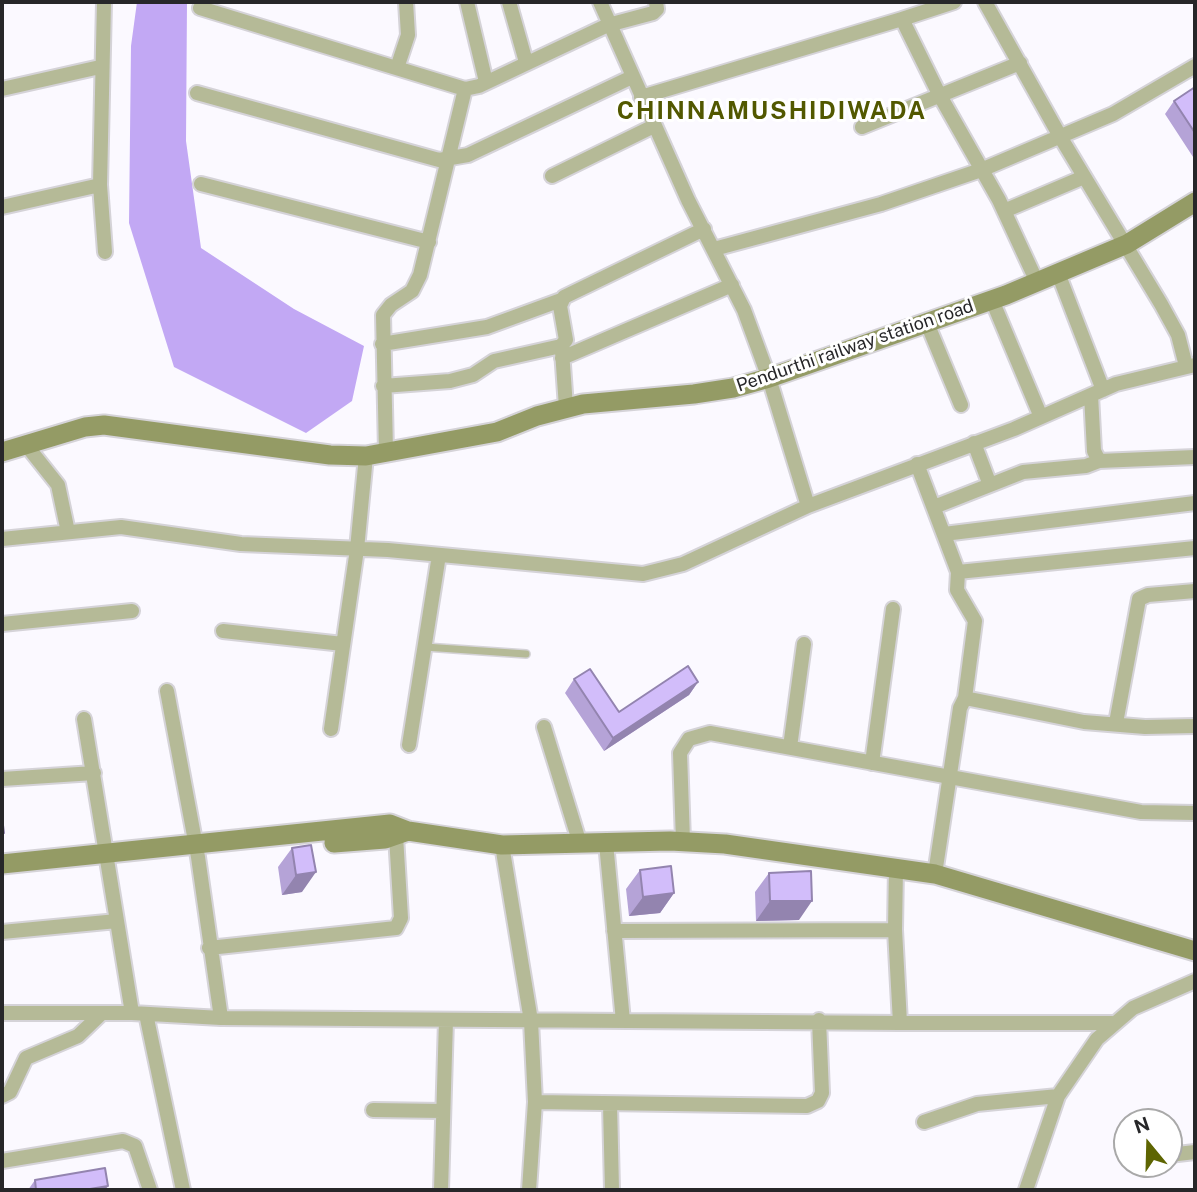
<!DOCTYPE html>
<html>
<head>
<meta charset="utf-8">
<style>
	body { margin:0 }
	#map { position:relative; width:1197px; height:1192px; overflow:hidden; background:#fbf9ff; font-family:"Public Sans",sans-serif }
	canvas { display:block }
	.frame { position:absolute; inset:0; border:4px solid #272729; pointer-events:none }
	.north { position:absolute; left:1113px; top:1108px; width:70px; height:70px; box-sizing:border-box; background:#fff; border:2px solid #a9a9a9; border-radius:50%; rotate:341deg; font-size:19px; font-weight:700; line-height:28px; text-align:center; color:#272729 }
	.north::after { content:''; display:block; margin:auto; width:24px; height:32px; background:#5e6502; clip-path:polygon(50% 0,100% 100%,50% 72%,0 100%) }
</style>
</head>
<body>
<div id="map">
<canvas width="1197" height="1192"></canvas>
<div class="frame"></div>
<div class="north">N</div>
</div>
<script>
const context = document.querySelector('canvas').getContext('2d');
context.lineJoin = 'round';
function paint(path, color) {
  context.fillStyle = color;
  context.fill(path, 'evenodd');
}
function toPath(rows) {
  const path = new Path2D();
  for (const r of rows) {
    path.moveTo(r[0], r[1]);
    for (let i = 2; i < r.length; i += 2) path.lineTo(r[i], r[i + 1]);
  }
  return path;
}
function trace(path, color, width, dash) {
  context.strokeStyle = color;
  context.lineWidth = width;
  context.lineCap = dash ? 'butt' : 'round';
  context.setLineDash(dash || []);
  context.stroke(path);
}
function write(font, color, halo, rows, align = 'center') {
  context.font = font + ' "Public Sans",sans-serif';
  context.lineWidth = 6;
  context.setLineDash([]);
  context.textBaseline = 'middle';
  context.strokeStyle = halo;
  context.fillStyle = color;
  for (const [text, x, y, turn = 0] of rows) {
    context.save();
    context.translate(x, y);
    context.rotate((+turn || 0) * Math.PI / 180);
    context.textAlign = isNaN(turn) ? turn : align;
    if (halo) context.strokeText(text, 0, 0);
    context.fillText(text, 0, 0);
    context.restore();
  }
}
const water = toPath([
	[137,2,187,2,186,141,201,248,294,309,364,346,352,401,306,433,174,367,129,223,131,46]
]);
const lane = toPath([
	[425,647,526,654]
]);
const street = toPath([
	[104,2,100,185,105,252],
	[467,2,486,82],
	[509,2,526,62],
	[600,2,688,200,744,310,769,378,808,506],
	[954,2,902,19,939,94,999,200,1037,282],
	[985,2,1061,138,1161,304,1178,335,1186,366],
	[200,8,465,89,479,86,608,25,653,13,657,9,656,2],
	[397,68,408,35,406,2],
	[2,89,100,67],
	[197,93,439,160,468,155,632,77],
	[641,97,902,19],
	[862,127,1020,63],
	[552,176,654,126],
	[201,184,429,242],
	[2,207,100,185],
	[1004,211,1084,177],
	[714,249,881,204,981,170,1113,114,1195,66],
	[1058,273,1103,390],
	[992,300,1041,417],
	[927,323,961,405],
	[382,344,487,327,561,300],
	[562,351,566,407],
	[562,358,732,285],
	[383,386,450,381,473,375,494,361,561,346,566,340,560,306,564,297,704,229],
	[1091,395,1094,451,1099,461,1195,457],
	[974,443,990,485],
	[27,446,58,485,68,532],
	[386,452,383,315,391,305,412,291,420,275,465,89],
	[917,464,958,572,957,590,975,621,965,698,960,708,935,874],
	[934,507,1023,472,1086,466,1099,461],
	[944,534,1195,503],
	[2,539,121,527,241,544,388,550,643,574,683,564,808,506,1014,429,1116,384,1195,365],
	[958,572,1195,548],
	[2,624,132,611],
	[223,631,343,644],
	[167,691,198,857,221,1018],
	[965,698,1084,722,1145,727,1195,726],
	[1116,723,1139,599,1148,595,1195,591],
	[544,727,580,844],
	[331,729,357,549,366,456],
	[409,745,439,555],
	[790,747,804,644],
	[872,763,893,609],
	[2,779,94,773],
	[683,841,680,753,689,739,710,733,1141,812,1195,813],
	[606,843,623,1021],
	[502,845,531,1021,535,1102,807,1106,818,1101,822,1093,819,1020],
	[614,931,895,930],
	[2,932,117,921,84,719],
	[209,948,396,928,401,918,396,836],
	[2,1013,132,1013,117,921],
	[132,1013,221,1018,900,1023,895,930,896,866],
	[146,1014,183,1190],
	[900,1023,1112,1023],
	[2,1096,10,1092,26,1058,78,1036,102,1013],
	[610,1104,612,1190],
	[373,1110,442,1111],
	[924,1122,977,1104,1058,1096],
	[1169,1155,1195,1152],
	[2,1161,123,1141,135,1146,150,1190],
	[441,1190,446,1020],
	[529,1190,535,1102],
	[1026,1190,1058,1096,1097,1039,1133,1008,1195,981]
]);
const secondary = toPath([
	[2,452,85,427,104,425,330,455,366,456,497,432,537,416,583,404,694,394,733,388,769,378,1006,295,1127,244,1195,202],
	[334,843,385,839,408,831],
	[2,864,390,824,408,831,502,845,670,841,725,844,935,874,1195,951]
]);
const wall = toPath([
	[1195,87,1195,160,1165,114,1174,101],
	[574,679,619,712,698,682,689,695,604,751,565,693],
	[292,848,302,892,282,895,278,867],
	[640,870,674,893,660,913,629,916,626,889],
	[769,873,799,920,756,921,755,892],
	[35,1180,105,1190,28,1190]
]);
const shadedWall = toPath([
	[698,682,689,695,604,751,613,738],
	[316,872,302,892,282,895,296,875],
	[674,893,660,913,629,916,643,897],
	[770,901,812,901,799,920,756,921],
	[108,1186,105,1190,84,1190]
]);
const building = toPath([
	[1195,87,1195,133,1174,101,1195,87],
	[688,666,698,682,613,738,574,679,590,669,619,712,688,666],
	[2,817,4,833,2,833,2,817],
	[311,845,316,872,296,875,292,848,311,845],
	[671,866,674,893,643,897,640,870,671,866],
	[811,871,812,901,770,901,769,873,811,871],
	[105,1168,108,1186,84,1190,36,1190,35,1180,105,1168]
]);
const streetNames = [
	["Pendurthi railway station road",855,346,-19]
];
const districtNames = [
	["CHINNAMUSHIDIWADA",772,112]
];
paint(water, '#c2a8f4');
trace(lane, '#d5d3d8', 10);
trace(street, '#d5d3d8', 18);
trace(secondary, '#d5d3d8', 23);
trace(lane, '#b5ba97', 7);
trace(street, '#b5ba97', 14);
trace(secondary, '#949b65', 19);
paint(wall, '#b5a3d7');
paint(shadedWall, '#9384af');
paint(building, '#d2bdfa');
trace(building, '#9384af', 2);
write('18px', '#272729', '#fff', streetNames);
context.letterSpacing = '2px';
write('bold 24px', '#525800', '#fff', districtNames);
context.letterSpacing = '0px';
</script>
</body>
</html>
